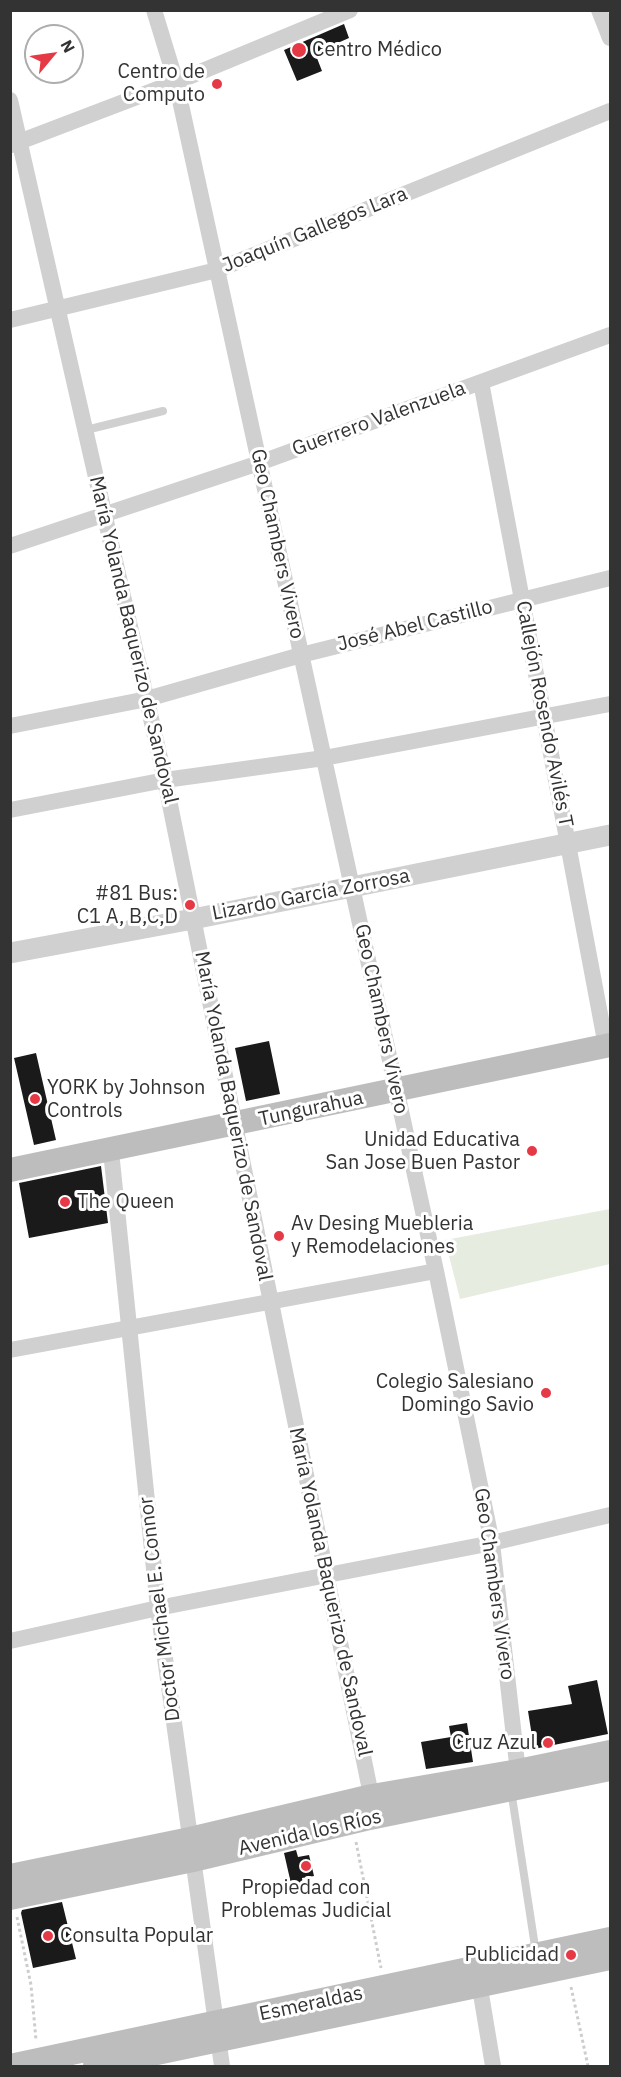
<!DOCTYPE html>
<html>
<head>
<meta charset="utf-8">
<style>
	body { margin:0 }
	#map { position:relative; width:621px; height:2077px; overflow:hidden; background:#fff; font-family:"IBM Plex Sans",sans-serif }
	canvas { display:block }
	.frame { position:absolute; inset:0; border:12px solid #333; pointer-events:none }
	.north { position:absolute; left:24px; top:24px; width:60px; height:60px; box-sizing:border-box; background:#fff; border:2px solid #adadad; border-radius:50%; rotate:61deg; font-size:16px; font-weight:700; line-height:24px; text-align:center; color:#333 }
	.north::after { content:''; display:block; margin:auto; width:21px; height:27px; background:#e63946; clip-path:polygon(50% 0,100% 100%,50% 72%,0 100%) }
</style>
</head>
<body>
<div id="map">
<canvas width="621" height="2077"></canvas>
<div class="frame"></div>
<div class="north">N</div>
</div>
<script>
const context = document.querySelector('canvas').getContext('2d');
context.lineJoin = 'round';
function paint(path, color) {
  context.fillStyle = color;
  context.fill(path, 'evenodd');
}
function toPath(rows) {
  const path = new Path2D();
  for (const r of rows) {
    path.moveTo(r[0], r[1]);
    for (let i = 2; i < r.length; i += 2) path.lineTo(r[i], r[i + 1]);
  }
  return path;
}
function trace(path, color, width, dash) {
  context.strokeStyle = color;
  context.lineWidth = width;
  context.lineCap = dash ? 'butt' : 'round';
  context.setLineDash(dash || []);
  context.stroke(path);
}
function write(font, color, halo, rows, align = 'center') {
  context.font = font + ' "IBM Plex Sans",sans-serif';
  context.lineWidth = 6;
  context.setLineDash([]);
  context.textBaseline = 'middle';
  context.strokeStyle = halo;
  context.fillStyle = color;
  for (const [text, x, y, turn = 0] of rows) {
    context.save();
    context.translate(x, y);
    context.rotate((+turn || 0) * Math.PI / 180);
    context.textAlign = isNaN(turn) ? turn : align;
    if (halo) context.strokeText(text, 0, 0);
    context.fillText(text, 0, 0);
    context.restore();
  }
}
const green = toPath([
	[610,1209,610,1264,460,1299,445,1240]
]);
const building = toPath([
	[344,24,349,38,315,53,322,71,297,81,284,50],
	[269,1041,280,1094,246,1101,235,1048],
	[36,1053,56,1140,34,1145,14,1058],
	[101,1166,108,1223,29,1238,19,1183],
	[597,1680,608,1734,534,1749,528,1711,572,1704,568,1686],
	[467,1723,473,1762,426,1769,421,1742,451,1737,449,1726],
	[296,1850,298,1857,309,1855,314,1876,302,1878,303,1886,292,1888,284,1853],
	[62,1902,76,1959,33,1968,21,1913,22,1910]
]);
const path = toPath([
	[356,1842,381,1968],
	[17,1917,31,1985,36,2040],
	[571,1987,588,2066]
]);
const service = toPath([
	[86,430,163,411],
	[511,1790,536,1953]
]);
const minor = toPath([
	[154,10,176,82,436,1271,492,1543,519,1781],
	[599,10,610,38],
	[10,100,165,780,373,1805],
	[11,145,176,82,350,10],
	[10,320,217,270,610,111],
	[481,382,606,1046],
	[10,546,259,463,610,335],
	[10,726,147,699,301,655,610,578],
	[10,810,165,780,324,758,610,704],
	[111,1151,158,1608,222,2066],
	[10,1350,436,1271],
	[10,1641,158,1608,492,1543,610,1515],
	[478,1976,493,2066]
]);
const tertiary = toPath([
	[10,953,193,919,610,835]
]);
const secondary = toPath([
	[10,1170,610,1045],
	[10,1876,190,1839,372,1796,518,1771,610,1752],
	[10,1898,193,1860,365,1819,610,1769],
	[10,2066,610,1939],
	[95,2066,610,1958]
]);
const markers = [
	[299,50,8,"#e63946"],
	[217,84,6,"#e63946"],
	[190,905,6,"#e63946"],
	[35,1099,6,"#e63946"],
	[532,1151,6,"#e63946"],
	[65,1202,6,"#e63946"],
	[279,1236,6,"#e63946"],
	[546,1393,6,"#e63946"],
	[548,1743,6,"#e63946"],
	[306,1866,6,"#e63946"],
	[48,1936,6,"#e63946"],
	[571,1955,6,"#e63946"]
];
const poiNames = [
	["Centro Médico",312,50,"left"],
	["Centro de",205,72],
	["Computo",205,95],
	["#81 Bus:",178,894],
	["C1 A, B,C,D",178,917],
	["YORK by Johnson",47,1088,"left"],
	["Controls",47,1111,"left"],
	["Unidad Educativa",520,1140],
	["San Jose Buen Pastor",520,1163],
	["The Queen",77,1202,"left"],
	["Av Desing Muebleria",291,1224,"left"],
	["y Remodelaciones",291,1247,"left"],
	["Colegio Salesiano",534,1382],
	["Domingo Savio",534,1405],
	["Cruz Azul",536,1743],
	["Propiedad con",306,1888,"center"],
	["Problemas Judicial",306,1911,"center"],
	["Consulta Popular",60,1936,"left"],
	["Publicidad",559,1955]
];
const streetNames = [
	["Joaquín Gallegos Lara",315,230,-22],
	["Guerrero Valenzuela",379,419,-20],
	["Geo Chambers Vivero",277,544,78],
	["José Abel Castillo",415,626,-14],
	["María Yolanda Baquerizo de Sandoval",133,640,77],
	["Callejón Rosendo Avilés T",544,714,79],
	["Lizardo García Zorrosa",311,895,-11],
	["Geo Chambers Vivero",381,1019,78],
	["Tungurahua",311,1109,-12],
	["María Yolanda Baquerizo de Sandoval",233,1116,79],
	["Geo Chambers Vivero",494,1584,82],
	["María Yolanda Baquerizo de Sandoval",330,1592,78],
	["Doctor Michael E. Connor",160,1609,-97],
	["Avenida los Ríos",310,1833,-13],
	["Esmeraldas",311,2004,-12]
];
paint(green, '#e6ecdf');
paint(building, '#1a1a1a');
trace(path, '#cdcdcd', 3, [3, 3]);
trace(service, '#d0d0d0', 8);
trace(minor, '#d0d0d0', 16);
trace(tertiary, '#d0d0d0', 21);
trace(secondary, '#bdbdbd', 24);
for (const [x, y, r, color] of markers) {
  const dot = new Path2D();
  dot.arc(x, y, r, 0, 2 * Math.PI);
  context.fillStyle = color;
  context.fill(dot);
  trace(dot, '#fff', 2);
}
write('20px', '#333', '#fff', poiNames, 'right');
write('20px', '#333', '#fff', streetNames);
</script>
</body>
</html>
